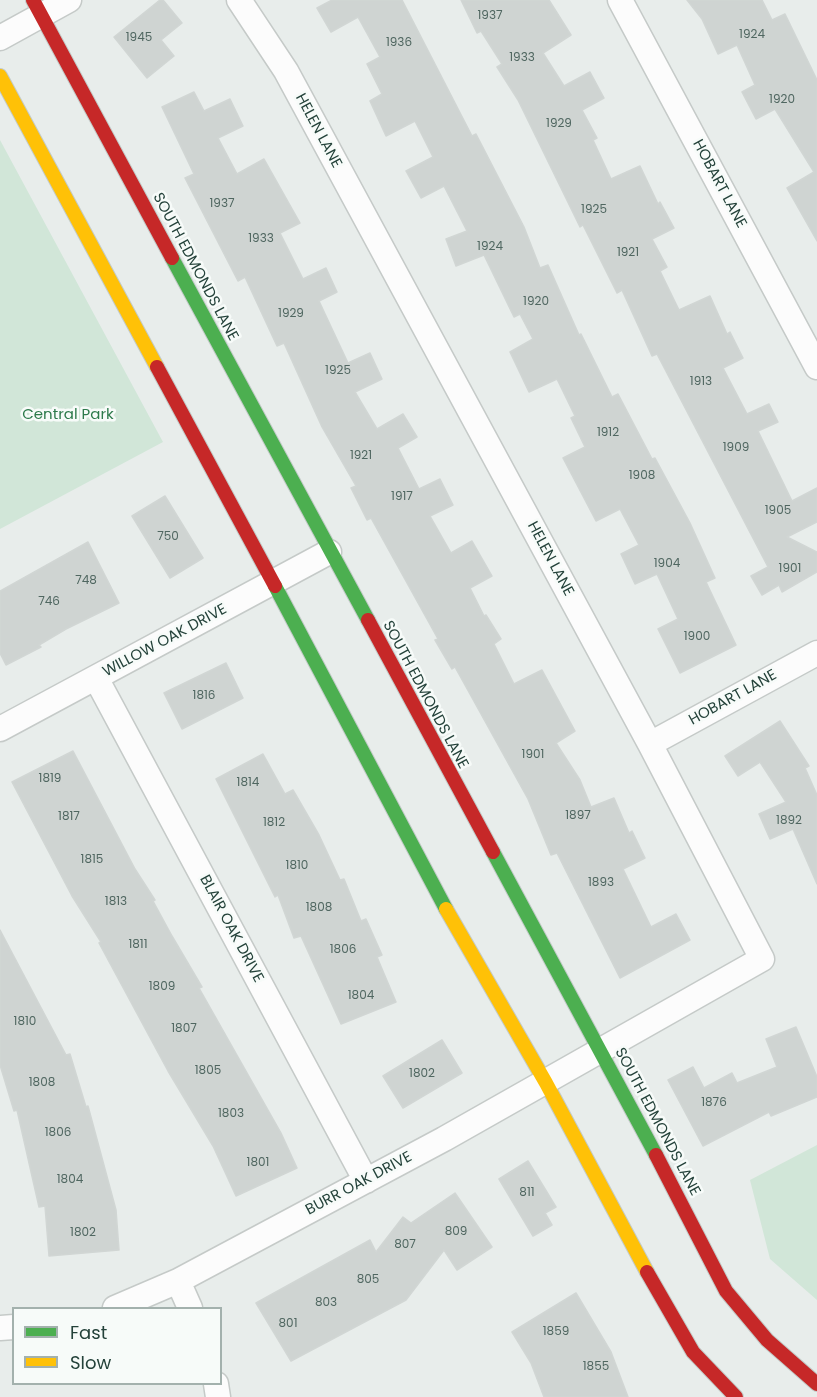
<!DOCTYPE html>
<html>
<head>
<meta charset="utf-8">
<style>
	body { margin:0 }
	#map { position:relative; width:817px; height:1397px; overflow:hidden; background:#e8edeb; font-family:Poppins,sans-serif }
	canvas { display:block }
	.legend { position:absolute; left:12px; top:1307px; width:210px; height:78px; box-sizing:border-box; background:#f7fbf9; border:2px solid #a3b1ad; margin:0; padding:8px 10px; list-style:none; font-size:18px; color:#24423a }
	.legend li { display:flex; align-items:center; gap:12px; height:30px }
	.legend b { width:30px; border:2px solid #a3b1ad }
</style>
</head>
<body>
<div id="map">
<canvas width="817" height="1397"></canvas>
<ul class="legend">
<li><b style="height:8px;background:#4caf50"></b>Fast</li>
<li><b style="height:8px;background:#ffc107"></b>Slow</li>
</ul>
</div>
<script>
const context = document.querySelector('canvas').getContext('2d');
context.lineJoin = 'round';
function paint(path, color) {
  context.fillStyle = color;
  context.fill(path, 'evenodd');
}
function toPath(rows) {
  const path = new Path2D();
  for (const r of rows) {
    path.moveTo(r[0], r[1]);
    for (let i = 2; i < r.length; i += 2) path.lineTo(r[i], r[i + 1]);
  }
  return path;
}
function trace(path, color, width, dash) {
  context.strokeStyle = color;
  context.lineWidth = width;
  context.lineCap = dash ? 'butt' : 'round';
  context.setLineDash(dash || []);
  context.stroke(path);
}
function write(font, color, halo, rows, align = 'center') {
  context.font = font + ' Poppins,sans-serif';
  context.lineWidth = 5;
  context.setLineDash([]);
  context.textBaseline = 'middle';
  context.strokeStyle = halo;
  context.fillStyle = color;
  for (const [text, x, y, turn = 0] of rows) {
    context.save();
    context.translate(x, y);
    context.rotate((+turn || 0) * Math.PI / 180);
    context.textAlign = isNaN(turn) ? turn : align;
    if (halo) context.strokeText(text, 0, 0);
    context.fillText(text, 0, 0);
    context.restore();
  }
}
const green = toPath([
	[0,140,163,442,0,529],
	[817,1145,817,1300,770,1259,750,1180]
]);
const building = toPath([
	[160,0,163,0,182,23,161,40,174,56,147,78,114,37,160,0],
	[332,0,402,0,472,136,476,134,524,227,540,268,548,265,579,335,581,334,612,397,618,394,652,459,655,458,690,523,715,578,706,582,736,645,680,673,658,629,678,619,657,574,635,584,621,554,639,545,620,509,596,521,563,458,585,447,571,418,575,416,557,379,529,392,510,352,533,339,520,314,514,317,484,255,456,266,446,239,467,231,444,186,421,198,406,171,433,157,415,121,386,136,370,101,382,94,367,64,380,57,358,17,331,32,317,8,332,0],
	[461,0,549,0,571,35,543,53,564,86,590,72,604,98,582,110,597,138,593,140,611,179,640,166,658,204,660,202,674,228,652,239,667,267,660,271,679,310,710,296,727,334,730,332,743,358,723,368,747,414,769,404,778,422,758,431,792,501,817,488,817,522,787,537,817,552,817,572,782,592,779,585,762,595,751,576,768,567,657,354,652,356,622,290,617,293,583,225,580,227,518,100,497,67,502,64,481,31,477,33,461,0],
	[687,0,762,0,772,20,785,14,817,80,817,241,787,188,814,172,775,109,756,119,742,92,755,85,737,45,718,54,702,19,687,0],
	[194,92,204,111,230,99,243,126,218,138,237,174,264,159,300,223,280,233,303,279,326,268,337,292,319,301,348,363,370,353,382,379,355,392,377,429,403,414,417,437,398,448,419,489,440,479,453,505,430,516,451,553,472,541,492,576,470,588,484,616,486,615,501,639,494,644,514,684,542,670,575,731,556,743,580,780,591,807,614,798,629,833,632,831,645,858,623,869,651,927,676,914,690,940,620,978,557,853,551,855,528,799,455,667,452,669,435,640,438,639,371,518,367,520,351,488,356,486,322,427,284,343,277,346,245,277,238,281,185,178,194,174,162,107,194,92],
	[165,496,203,558,170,578,132,516,165,496],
	[88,542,119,603,66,629,39,645,41,647,6,665,0,653,0,591,88,542],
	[226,663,243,698,182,729,164,693,226,663],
	[780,721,809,766,805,768,817,795,817,884,793,829,770,839,759,814,786,802,760,762,738,776,725,756,780,721],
	[73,751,135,869,155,900,153,901,172,936,202,987,199,988,281,1133,297,1168,236,1196,213,1146,168,1071,99,943,101,942,72,896,12,782,73,751],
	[263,754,285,794,293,790,319,835,340,880,344,879,361,921,366,919,382,955,377,957,396,1002,341,1024,301,936,294,938,278,895,275,897,216,779,263,754],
	[0,930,66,1055,70,1054,86,1107,88,1106,116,1210,119,1250,49,1256,45,1206,39,1207,17,1110,14,1111,0,1065,0,930],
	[796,1027,817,1077,817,1097,771,1116,769,1112,703,1146,668,1080,693,1067,704,1088,732,1073,737,1083,777,1067,766,1039,796,1027],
	[442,1040,462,1073,403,1108,383,1076,442,1040],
	[528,1161,556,1207,545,1213,552,1225,533,1236,499,1179,528,1161],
	[455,1193,492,1247,457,1270,444,1250,406,1300,291,1361,256,1303,370,1240,376,1252,403,1217,411,1223,455,1193],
	[576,1293,611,1352,628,1397,544,1397,531,1363,512,1332,576,1293]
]);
const street = toPath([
	[620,0,817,367],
	[0,38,69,0],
	[96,678,366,1181],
	[0,729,329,552],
	[650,744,817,653],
	[178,1281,190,1308],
	[115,1308,178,1281,444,1139,762,959,650,744,286,71,239,0],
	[0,1328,14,1327],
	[216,1384,218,1397]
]);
const fast = toPath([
	[172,258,368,620],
	[275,586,446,909],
	[493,852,656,1155]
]);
const slow = toPath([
	[0,76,157,367],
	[446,909,546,1083,647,1272]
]);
const jam = toPath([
	[33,0,172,258],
	[157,367,275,586],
	[368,620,493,852],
	[656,1155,726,1291,767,1340,817,1384],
	[647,1272,693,1352,736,1397]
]);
const numberNames = [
	["1937",490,16],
	["1924",752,35],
	["1945",139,38],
	["1936",399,43],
	["1933",522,58],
	["1920",782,100],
	["1929",559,124],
	["1937",222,204],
	["1925",594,210],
	["1933",261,239],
	["1924",490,247],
	["1921",628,253],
	["1920",536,302],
	["1929",291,314],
	["1925",338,371],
	["1913",701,382],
	["1912",608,433],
	["1909",736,448],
	["1921",361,456],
	["1908",642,476],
	["1917",402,497],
	["1905",778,511],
	["750",168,537],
	["1904",667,564],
	["1901",790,569],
	["748",86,581],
	["746",49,602],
	["1900",697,637],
	["1816",204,696],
	["1901",533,755],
	["1819",50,779],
	["1814",248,783],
	["1897",578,816],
	["1817",69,817],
	["1892",789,821],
	["1812",274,823],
	["1815",92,860],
	["1810",297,866],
	["1893",601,883],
	["1813",116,902],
	["1808",319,908],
	["1811",138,945],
	["1806",343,950],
	["1809",162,987],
	["1804",361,996],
	["1810",25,1022],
	["1807",184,1029],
	["1805",208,1071],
	["1802",422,1074],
	["1808",42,1083],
	["1876",714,1103],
	["1803",231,1114],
	["1806",58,1133],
	["1801",258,1163],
	["1804",70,1180],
	["811",527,1193],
	["809",456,1232],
	["1802",83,1233],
	["807",405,1245],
	["805",368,1280],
	["803",326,1303],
	["801",288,1324],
	["1859",556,1332],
	["1855",596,1367]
];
const streetNames = [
	["HELEN LANE",318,131,62],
	["HOBART LANE",719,184,62],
	["SOUTH EDMONDS LANE",195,267,62],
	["HELEN LANE",550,559,62],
	["WILLOW OAK DRIVE",165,641,-28],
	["SOUTH EDMONDS LANE",425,695,62],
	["HOBART LANE",733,698,-29],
	["BLAIR OAK DRIVE",231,929,62],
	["SOUTH EDMONDS LANE",657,1122,62],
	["BURR OAK DRIVE",359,1184,-28]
];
const parkNames = [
	["Central Park",68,415]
];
paint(green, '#d1e6d8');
paint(building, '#cfd4d2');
trace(building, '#d1d6d4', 1.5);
trace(street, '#c5cac8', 27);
trace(fast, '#c3cbc8', 16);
trace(slow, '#c3cbc8', 16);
trace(jam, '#c3cbc8', 16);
trace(street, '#fcfcfc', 24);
trace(fast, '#4caf50', 14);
trace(slow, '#ffc107', 14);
trace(jam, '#c62828', 14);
write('12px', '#506761', null, numberNames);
write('15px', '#24423a', '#f7fbf9', streetNames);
write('15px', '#2d7a4b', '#f7fbf9', parkNames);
</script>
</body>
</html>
